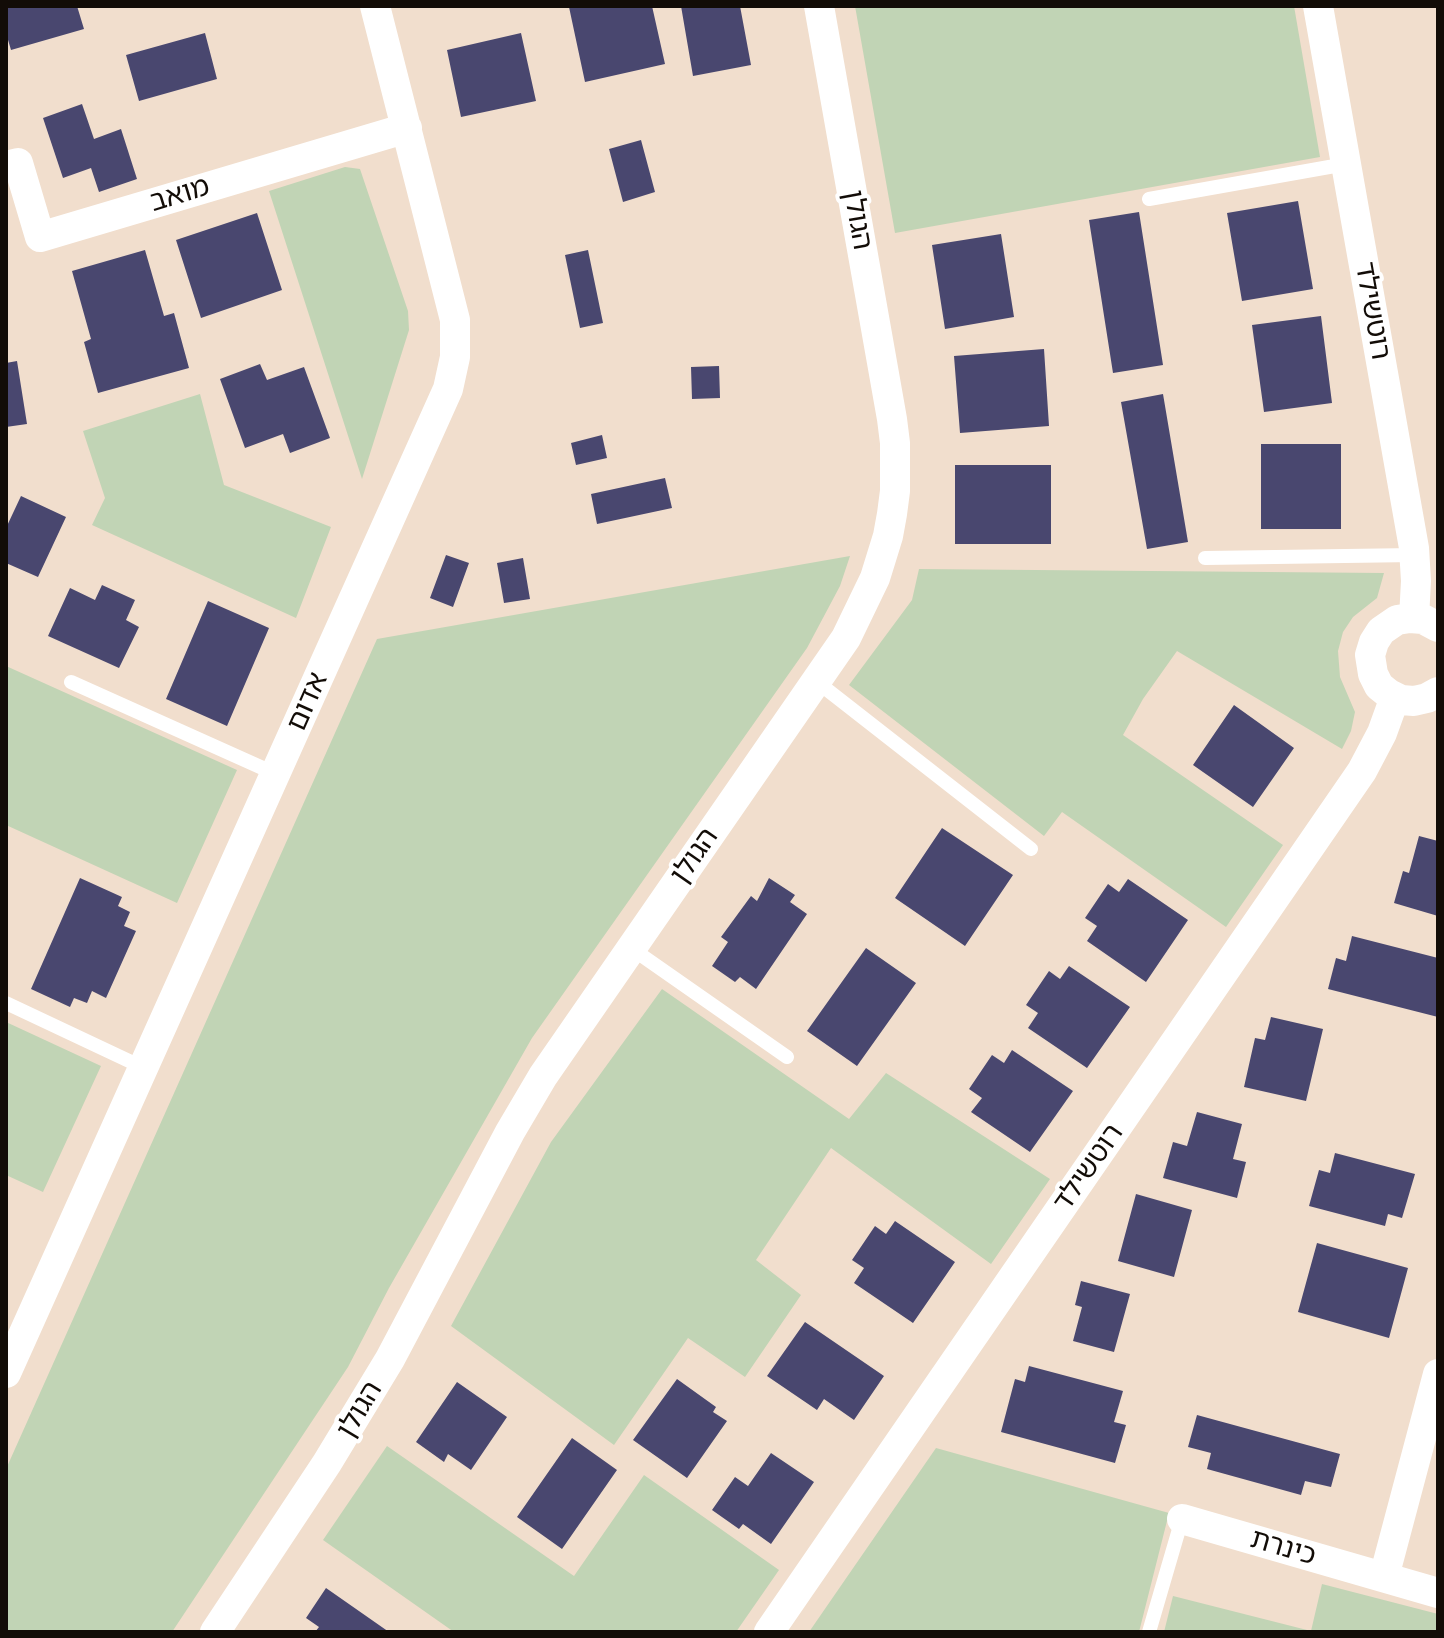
<!DOCTYPE html>
<html>
<head>
<meta charset="utf-8">
<style>
	body { margin:0 }
	#map { position:relative; width:1444px; height:1638px; overflow:hidden; background:#f1decd; font-family:"Fira Sans",sans-serif }
	canvas { display:block }
	.frame { position:absolute; inset:0; border:8px solid #120c07; pointer-events:none }
</style>
</head>
<body>
<div id="map">
<canvas width="1444" height="1638"></canvas>
<div class="frame"></div>
</div>
<script>
const context = document.querySelector('canvas').getContext('2d');
context.lineJoin = 'round';
function paint(path, color) {
  context.fillStyle = color;
  context.fill(path, 'evenodd');
}
function toPath(rows) {
  const path = new Path2D();
  for (const r of rows) {
    path.moveTo(r[0], r[1]);
    for (let i = 2; i < r.length; i += 2) path.lineTo(r[i], r[i + 1]);
  }
  return path;
}
function trace(path, color, width, dash) {
  context.strokeStyle = color;
  context.lineWidth = width;
  context.lineCap = dash ? 'butt' : 'round';
  context.setLineDash(dash || []);
  context.stroke(path);
}
function write(font, color, halo, rows, align = 'center') {
  context.font = font + ' "Fira Sans","Noto Sans Hebrew",sans-serif';
  context.lineWidth = 8;
  context.setLineDash([]);
  context.textBaseline = 'middle';
  context.strokeStyle = halo;
  context.fillStyle = color;
  for (const [text, x, y, turn = 0] of rows) {
    context.save();
    context.translate(x, y);
    context.rotate((+turn || 0) * Math.PI / 180);
    context.textAlign = isNaN(turn) ? turn : align;
    if (halo) context.strokeText(text, 0, 0);
    context.fillText(text, 0, 0);
    context.restore();
  }
}
const green = toPath([
	[855,6,1294,6,1320,157,895,233],
	[345,167,360,169,408,311,409,330,362,479,269,191],
	[200,394,224,485,331,527,296,618,92,525,105,498,83,431],
	[850,556,840,586,807,648,532,1038,389,1288,348,1367,172,1632,6,1632,6,1469,377,639],
	[919,569,1384,573,1377,598,1353,617,1343,632,1338,651,1340,677,1355,712,1351,731,1342,749,1177,651,1143,699,1123,735,1283,845,1226,927,1062,812,1044,836,849,685,912,600],
	[6,666,237,770,177,903,6,825],
	[662,989,849,1119,886,1073,1050,1179,991,1264,831,1148,756,1260,801,1295,745,1377,688,1338,614,1445,451,1326,551,1142],
	[6,1022,101,1066,43,1192,6,1175],
	[387,1446,574,1576,644,1475,779,1570,736,1632,454,1632,323,1540],
	[936,1448,1169,1513,1139,1632,809,1632],
	[1322,1584,1438,1614,1438,1632,1164,1632,1173,1596,1311,1631]
]);
const building = toPath([
	[6,6,77,6,84,29,11,50,6,33],
	[577,6,652,6,665,64,585,82,569,7],
	[681,6,740,6,751,65,693,76],
	[205,33,217,79,139,101,126,55],
	[521,33,536,101,461,117,447,50],
	[82,104,94,139,121,129,137,179,99,192,91,168,63,178,43,118],
	[641,140,655,192,623,202,609,149],
	[1298,201,1313,289,1242,301,1227,213],
	[1139,212,1163,365,1113,373,1089,220],
	[257,213,282,290,201,318,176,240],
	[1001,234,1014,317,945,329,932,245],
	[145,250,164,316,174,313,189,368,98,393,84,342,91,339,72,271],
	[588,250,603,323,580,328,565,255],
	[1321,316,1332,403,1264,412,1252,325],
	[1044,349,1049,426,960,433,954,356],
	[17,361,27,424,6,427,6,363],
	[260,364,267,380,304,367,330,438,290,453,283,434,245,448,220,379],
	[719,366,720,398,692,399,691,367],
	[1163,394,1188,542,1147,549,1121,402],
	[602,435,607,458,576,465,571,443],
	[1261,444,1341,444,1341,529,1261,529],
	[955,465,1051,465,1051,544,955,544],
	[665,478,672,508,597,524,591,494],
	[21,496,66,517,38,577,6,563,6,528],
	[446,555,469,563,453,607,430,598],
	[523,558,530,599,504,603,497,563],
	[102,585,135,600,126,620,139,627,119,668,48,636,70,588,95,600],
	[208,601,269,628,227,726,166,699],
	[1234,705,1294,748,1253,807,1193,765],
	[942,828,1013,875,965,946,895,898],
	[1419,836,1438,841,1438,916,1394,903,1403,871,1409,873],
	[80,878,122,897,118,906,130,912,124,926,136,931,106,998,92,991,87,1003,74,998,70,1007,31,989],
	[769,878,795,895,790,902,807,914,756,989,740,977,735,982,712,966,728,942,721,937,751,896,757,901],
	[1128,879,1188,920,1146,982,1087,941,1097,926,1085,918,1108,884,1119,892],
	[1352,936,1438,958,1438,1017,1328,989,1336,958,1346,961],
	[866,948,916,983,857,1066,807,1031],
	[1069,966,1130,1007,1087,1068,1028,1028,1038,1013,1026,1005,1049,971,1060,979],
	[1271,1017,1323,1029,1306,1101,1244,1087,1255,1038,1265,1040],
	[1012,1050,1073,1091,1030,1152,971,1112,982,1098,969,1089,992,1055,1004,1063],
	[1197,1112,1242,1124,1233,1159,1246,1162,1237,1198,1163,1178,1173,1142,1187,1146],
	[1335,1153,1415,1174,1402,1218,1388,1214,1385,1226,1309,1206,1319,1170,1330,1173],
	[1136,1194,1192,1210,1174,1277,1118,1261],
	[895,1221,955,1262,913,1323,854,1283,864,1268,852,1260,875,1226,886,1234],
	[1317,1243,1408,1268,1389,1338,1298,1312],
	[1081,1281,1130,1294,1114,1352,1073,1341,1082,1307,1075,1305],
	[805,1322,884,1376,854,1420,824,1399,817,1410,767,1376],
	[1029,1366,1123,1391,1114,1422,1126,1425,1115,1463,1001,1432,1015,1379,1025,1382],
	[677,1379,716,1407,713,1412,727,1421,687,1478,633,1440],
	[457,1382,507,1417,471,1470,448,1454,444,1462,416,1442],
	[1197,1415,1340,1454,1331,1487,1305,1481,1301,1495,1207,1469,1211,1453,1188,1447],
	[572,1438,617,1470,562,1549,517,1517],
	[771,1453,814,1482,771,1544,743,1524,739,1529,712,1510,735,1477,748,1486],
	[326,1588,389,1632,315,1632,319,1627,306,1618]
]);
const service = toPath([
	[1149,199,1346,164],
	[1205,558,1415,555],
	[816,681,1031,849],
	[71,682,276,774],
	[631,948,787,1057],
	[6,1003,144,1068],
	[1149,1632,1182,1519]
]);
const minor = toPath([
	[1318,6,1414,548,1416,581,1414,618],
	[6,166,18,163,40,237,407,128],
	[1438,627,1423,619,1410,618,1397,620,1381,631,1374,642,1370,655,1373,674,1379,686,1389,694,1401,700,1414,701,1427,698,1438,692],
	[6,1373,448,389,455,357,455,320,375,6],
	[1182,1519,1438,1593],
	[1384,1577,1438,1374],
	[215,1632,327,1463,390,1359,510,1132,543,1076,846,638,875,578,888,536,892,514,895,491,895,443,892,419,819,6],
	[769,1632,1362,771,1382,733,1395,697]
]);
const streetNames = [
	["מואב",180,195,-17],
	["הגולן",857,220,80],
	["רוטשילד",1372,311,80],
	["אדום",308,702,-66],
	["הגולן",695,856,-55],
	["רוטשילד",1089,1168,-55],
	["הגולן",360,1410,-59],
	["כינרת",1283,1548,16]
];
paint(green, '#c1d4b5');
paint(building, '#49476f');
trace(service, '#fff', 14);
trace(minor, '#fff', 30);
write('28px', '#120c07', '#fff', streetNames);
</script>
</body>
</html>
